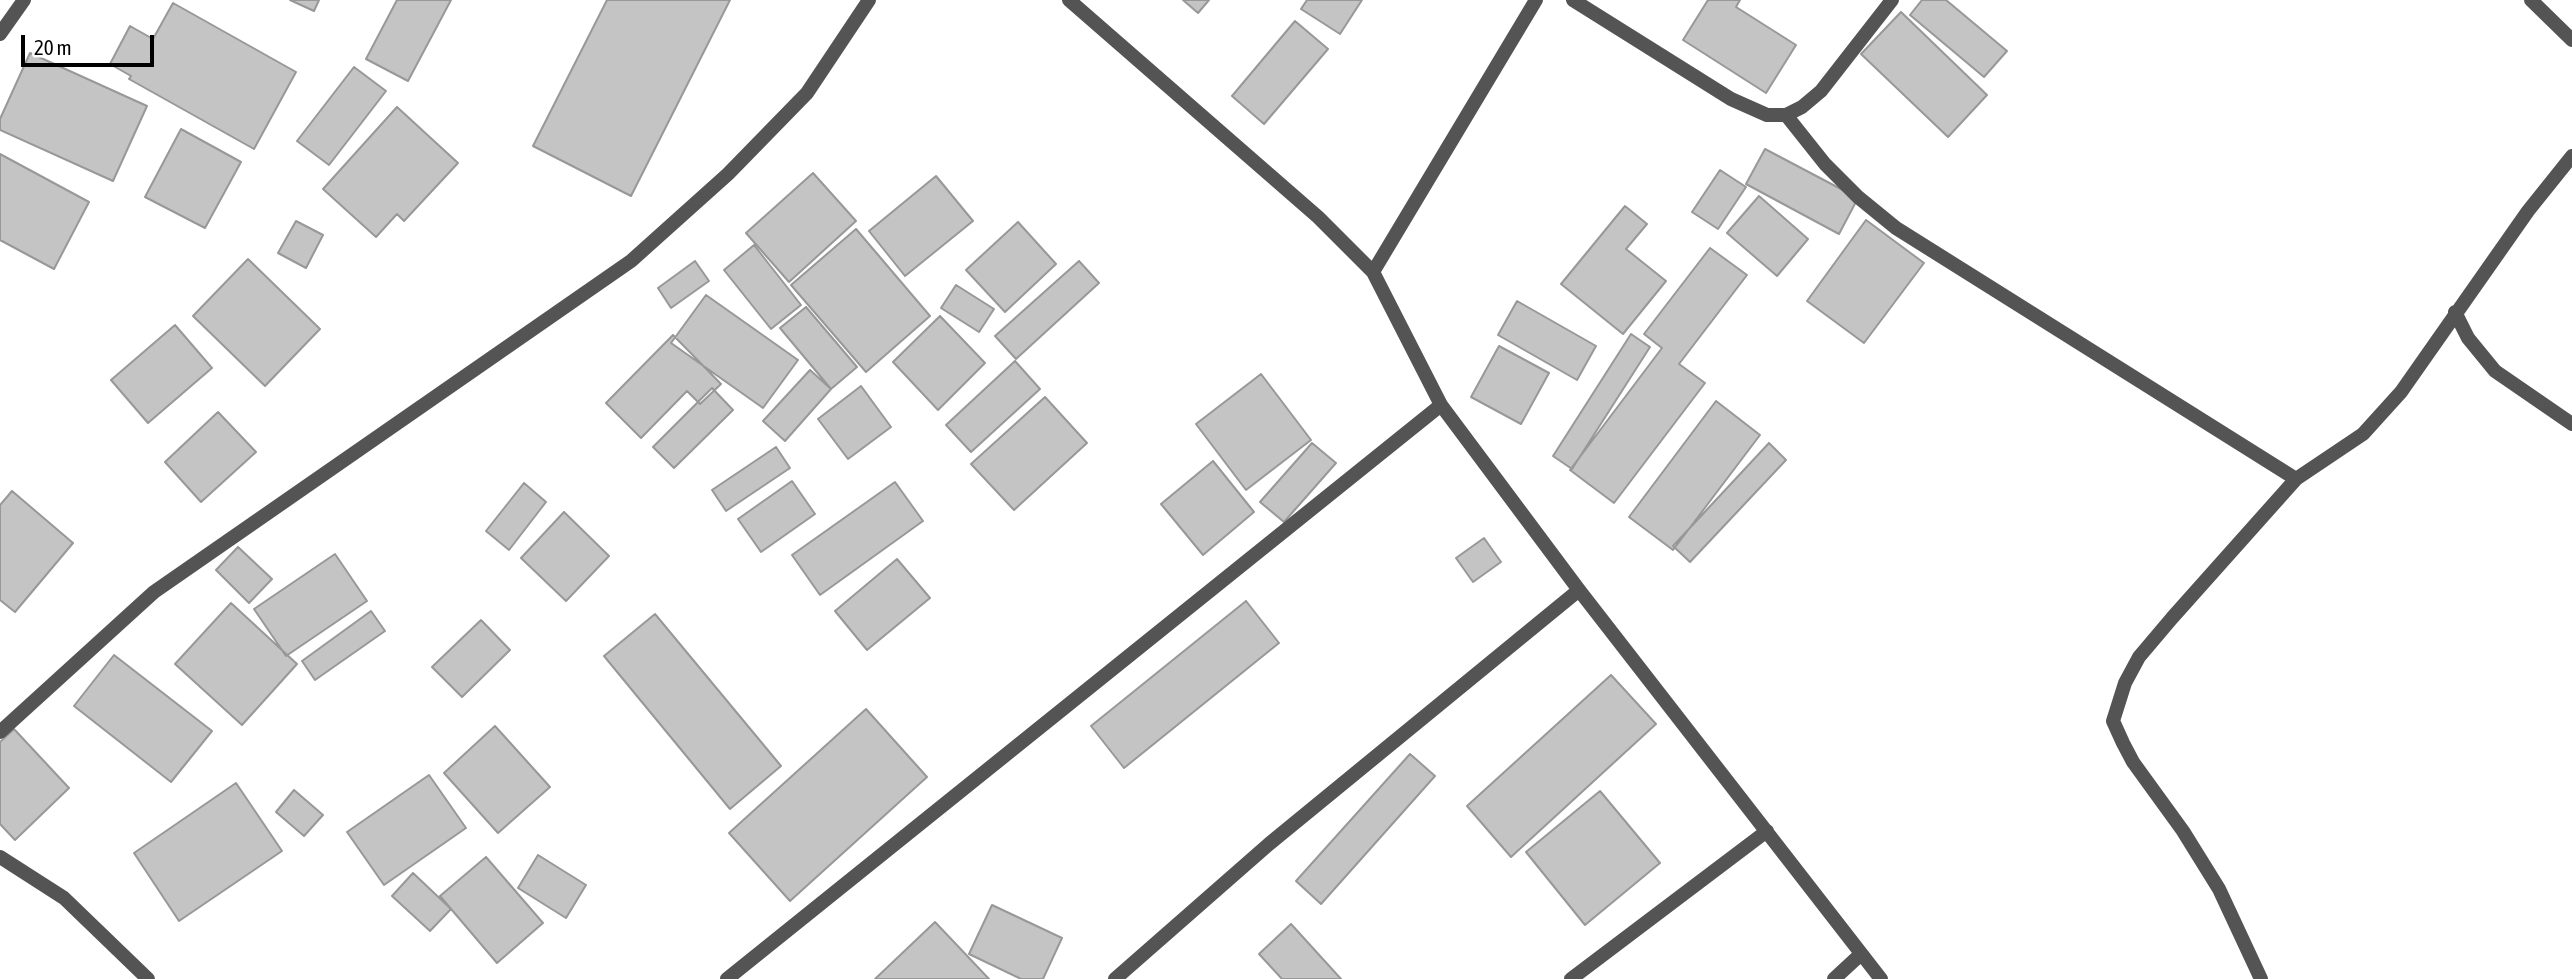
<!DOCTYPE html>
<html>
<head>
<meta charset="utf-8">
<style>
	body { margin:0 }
	#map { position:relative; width:2572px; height:979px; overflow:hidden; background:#fff; font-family:"Asap Condensed",sans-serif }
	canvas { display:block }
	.scale { position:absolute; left:21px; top:35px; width:133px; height:32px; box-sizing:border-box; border:4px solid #000; border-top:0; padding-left:9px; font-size:21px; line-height:24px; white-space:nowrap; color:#000; -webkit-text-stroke:5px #fff; paint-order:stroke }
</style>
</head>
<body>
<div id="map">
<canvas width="2572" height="979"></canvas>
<div class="scale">20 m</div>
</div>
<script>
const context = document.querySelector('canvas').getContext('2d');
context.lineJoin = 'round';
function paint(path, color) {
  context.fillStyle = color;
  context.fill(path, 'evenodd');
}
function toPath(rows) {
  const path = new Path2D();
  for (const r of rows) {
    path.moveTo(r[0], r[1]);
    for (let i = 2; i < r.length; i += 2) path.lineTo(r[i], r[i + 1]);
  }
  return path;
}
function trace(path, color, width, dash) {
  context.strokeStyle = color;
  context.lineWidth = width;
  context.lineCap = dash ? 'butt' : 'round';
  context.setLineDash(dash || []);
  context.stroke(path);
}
const building = toPath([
	[290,0,319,0,314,11,290,0],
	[397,0,451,0,408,81,366,59,397,0],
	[607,0,730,0,631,196,533,146,607,0],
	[1183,0,1209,0,1198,13,1183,0],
	[1307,0,1362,0,1340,34,1301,9,1307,0],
	[1708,0,1740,0,1736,7,1796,45,1766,93,1683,40,1708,0],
	[1922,0,1946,0,2007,51,1984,77,1910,15,1922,0],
	[173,3,296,72,254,149,129,79,131,76,110,64,130,26,153,39,173,3],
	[1901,12,1987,95,1948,137,1861,54,1901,12],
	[1295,21,1328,49,1264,124,1232,96,1295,21],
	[30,53,147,106,113,181,0,130,0,119,30,53],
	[354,67,386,91,329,165,297,141,354,67],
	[397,107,458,163,404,221,397,214,376,237,323,189,397,107],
	[181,129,241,162,205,228,145,197,181,129],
	[1765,149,1858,198,1839,234,1746,184,1765,149],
	[0,154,89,202,54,269,0,240,0,154],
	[1720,170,1746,187,1718,229,1692,212,1720,170],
	[813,173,856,221,789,282,746,233,813,173],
	[936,176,973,221,905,276,869,231,936,176],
	[1759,196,1808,239,1777,276,1727,233,1759,196],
	[1625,206,1647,224,1626,249,1666,281,1623,334,1561,284,1625,206],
	[1866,220,1924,263,1864,343,1807,301,1866,220],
	[296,221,323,235,306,268,278,253,296,221],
	[1018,222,1056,264,1005,312,966,270,1018,222],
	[856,229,930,316,866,372,791,285,856,229],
	[754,245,801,305,771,329,724,270,754,245],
	[1710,248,1747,275,1679,364,1705,383,1614,503,1570,470,1662,348,1644,334,1710,248],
	[248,259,320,329,265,386,193,316,248,259],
	[695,261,709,281,671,308,658,288,695,261],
	[1079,261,1099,283,1016,359,995,336,1079,261],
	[956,285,994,309,979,332,941,308,956,285],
	[706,295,798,360,763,408,671,343,706,295],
	[1517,301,1596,346,1577,380,1498,335,1517,301],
	[806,307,857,367,831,389,780,328,806,307],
	[940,316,985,363,938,410,893,362,940,316],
	[175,325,212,368,148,423,111,380,175,325],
	[1631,334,1650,347,1572,469,1553,456,1631,334],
	[673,335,721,384,700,404,687,391,641,438,606,403,673,335],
	[1499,346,1549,373,1521,424,1471,397,1499,346],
	[1015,361,1040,389,971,452,946,425,1015,361],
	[810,370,831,389,785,441,763,421,810,370],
	[1261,374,1311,440,1246,490,1196,424,1261,374],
	[861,386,891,427,848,459,818,419,861,386],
	[712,388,733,410,674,468,653,447,712,388],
	[1045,397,1087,443,1014,510,971,464,1045,397],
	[1716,401,1760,435,1673,550,1629,517,1716,401],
	[218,412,256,452,201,502,165,462,218,412],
	[1312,443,1336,463,1284,522,1260,502,1312,443],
	[1769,443,1786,460,1690,562,1673,546,1769,443],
	[776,447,790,468,726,511,712,490,776,447],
	[1213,461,1254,512,1203,555,1161,504,1213,461],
	[792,481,815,514,761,552,738,519,792,481],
	[895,482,923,521,820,595,792,555,895,482],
	[524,483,546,502,509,550,486,531,524,483],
	[12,491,73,543,15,612,0,600,0,505,12,491],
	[564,512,609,556,566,601,521,558,564,512],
	[1484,538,1501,562,1473,582,1456,558,1484,538],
	[238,547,272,579,249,603,216,570,238,547],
	[335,554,367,601,286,656,254,609,335,554],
	[897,559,930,598,867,650,835,611,897,559],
	[1246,601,1279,643,1124,768,1091,726,1246,601],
	[231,603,297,664,242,725,175,664,231,603],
	[371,611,385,631,315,680,302,661,371,611],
	[655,614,781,766,730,809,604,656,655,614],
	[481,620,510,650,462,697,432,667,481,620],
	[114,655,212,731,171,782,74,706,114,655],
	[1611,675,1656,724,1511,857,1467,806,1611,675],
	[866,709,927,777,790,901,729,833,866,709],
	[495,726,550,787,498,833,444,773,495,726],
	[14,729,69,788,15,840,0,824,0,742,14,729],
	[1410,754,1435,776,1321,904,1296,881,1410,754],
	[429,775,466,828,384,885,347,832,429,775],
	[236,783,282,851,179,921,134,853,236,783],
	[294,790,323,815,304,836,276,812,294,790],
	[1600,791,1660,863,1585,925,1526,852,1600,791],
	[538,855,586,885,566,918,518,888,538,855],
	[486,857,543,923,497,963,440,896,486,857],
	[413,873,451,909,430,931,392,896,413,873],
	[992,905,1062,938,1043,979,1021,979,969,954,992,905],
	[935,922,989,979,875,979,935,922],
	[1291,924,1341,979,1282,979,1259,954,1291,924]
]);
const street = toPath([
	[1069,0,1318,217,1373,272,1441,405,1579,590,1881,979],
	[1573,0,1731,99,1767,115,1786,115,1802,107,1821,91,1892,0],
	[2531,0,2572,40],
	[0,34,24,0],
	[1786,115,1825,164,1858,197,1896,228,2296,479],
	[1373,272,1536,0],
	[2455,312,2468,338,2495,371,2572,424],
	[0,732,154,592,631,261,728,174,807,93,869,0],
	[0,857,64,898,148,979],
	[727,979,1441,405],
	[1115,979,1269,844,1579,590],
	[1571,979,1767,831],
	[1834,979,1861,954],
	[2261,979,2219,889,2183,831,2133,762,2123,743,2113,721,2125,683,2139,657,2172,618,2296,479,2363,434,2401,392,2528,211,2572,156]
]);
paint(building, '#c4c4c4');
trace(building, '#989898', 2);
trace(street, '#545454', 14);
</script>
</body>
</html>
